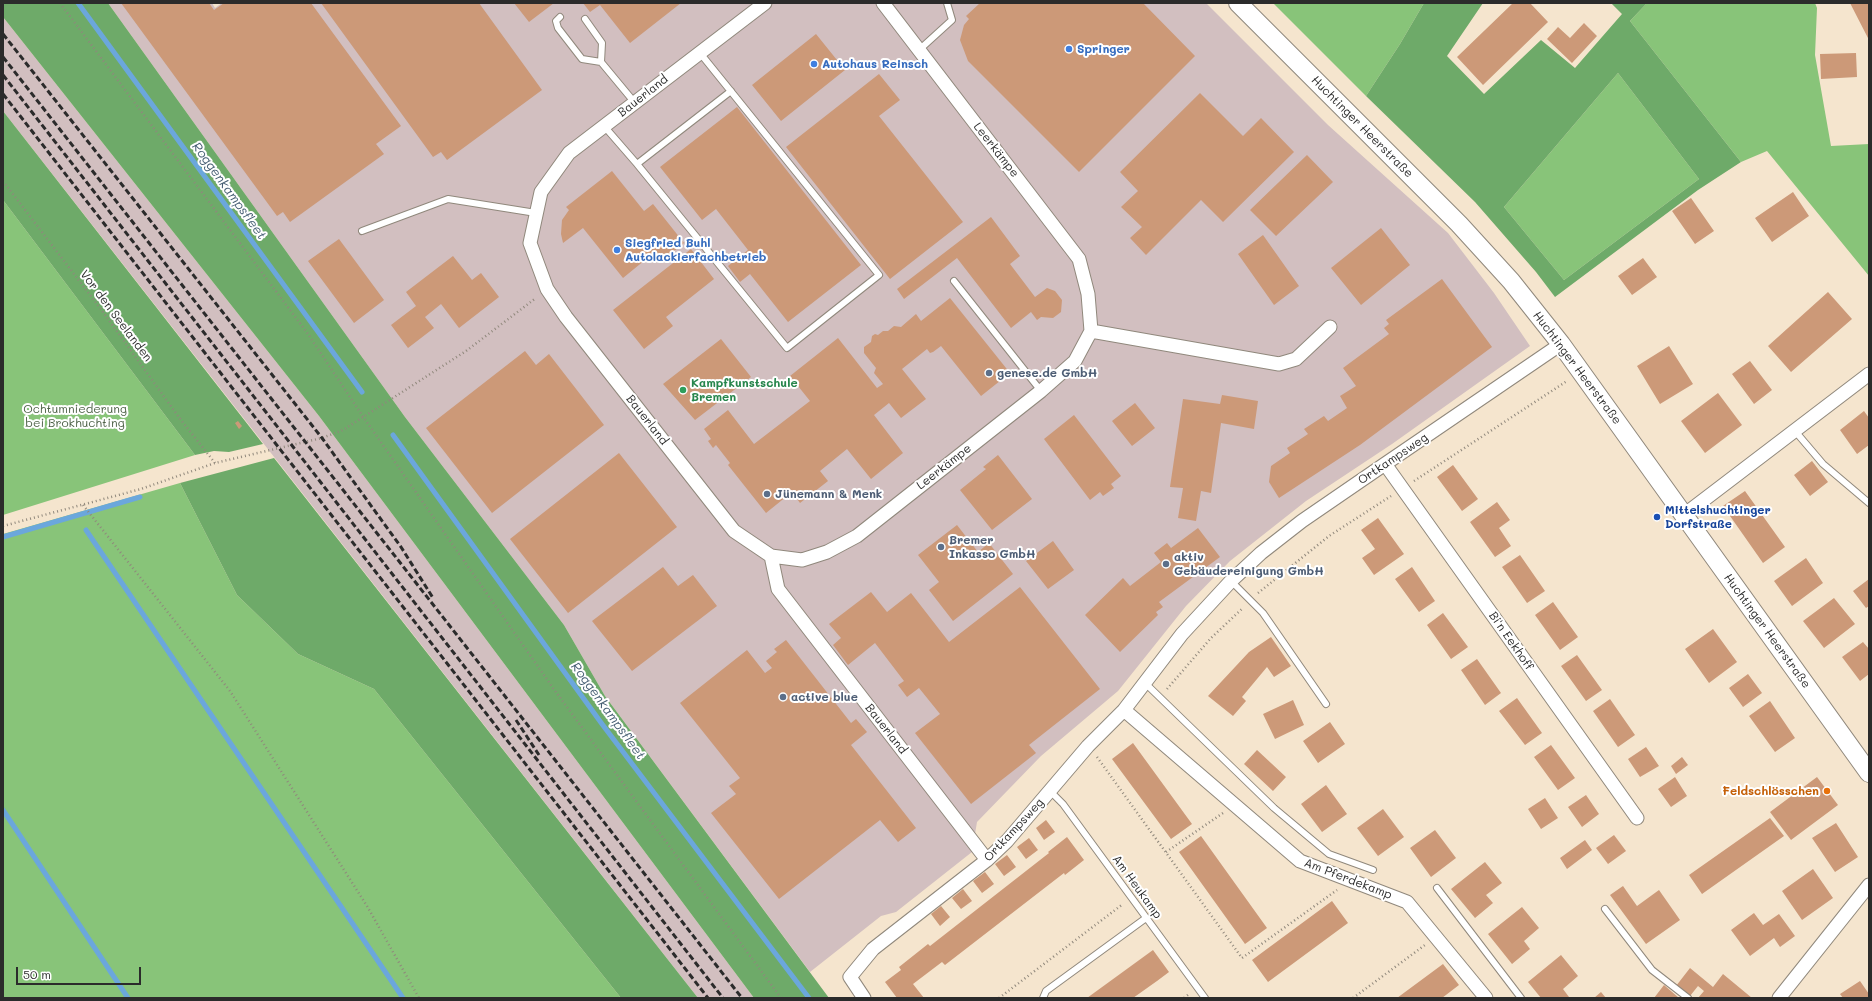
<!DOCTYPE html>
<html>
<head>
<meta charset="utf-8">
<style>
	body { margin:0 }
	#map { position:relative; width:1872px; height:1001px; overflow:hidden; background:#f5e5ce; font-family:Mali,sans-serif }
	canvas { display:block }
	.frame { position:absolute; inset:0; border:4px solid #2b2b2b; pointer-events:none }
	.scale { position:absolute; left:16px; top:967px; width:125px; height:18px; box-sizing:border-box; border:2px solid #2b2b2b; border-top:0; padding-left:5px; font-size:12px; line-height:14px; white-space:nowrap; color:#2b2b2b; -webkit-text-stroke:3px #fff; paint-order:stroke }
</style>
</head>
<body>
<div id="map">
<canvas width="1872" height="1001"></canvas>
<div class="frame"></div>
<div class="scale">50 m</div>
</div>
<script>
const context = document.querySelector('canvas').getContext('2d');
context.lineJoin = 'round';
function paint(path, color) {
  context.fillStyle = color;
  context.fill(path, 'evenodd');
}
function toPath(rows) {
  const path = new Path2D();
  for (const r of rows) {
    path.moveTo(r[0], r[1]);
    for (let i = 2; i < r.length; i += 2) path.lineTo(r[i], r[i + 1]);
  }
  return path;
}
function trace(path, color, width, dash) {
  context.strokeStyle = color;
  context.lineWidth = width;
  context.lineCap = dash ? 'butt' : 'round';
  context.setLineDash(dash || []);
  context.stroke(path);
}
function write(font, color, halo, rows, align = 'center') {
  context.font = font + ' Mali,sans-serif';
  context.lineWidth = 4;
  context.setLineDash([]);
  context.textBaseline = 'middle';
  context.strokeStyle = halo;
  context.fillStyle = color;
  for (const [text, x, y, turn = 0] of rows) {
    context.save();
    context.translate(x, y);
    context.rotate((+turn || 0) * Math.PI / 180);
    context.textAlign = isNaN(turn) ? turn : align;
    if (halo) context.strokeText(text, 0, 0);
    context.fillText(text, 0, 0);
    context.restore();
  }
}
const industrial = toPath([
	[108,3,212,3,215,8,222,3,1206,3,1328,125,1448,233,1494,293,1530,346,1392,444,1306,501,1230,561,1186,606,1118,691,1041,756,977,822,972,852,896,912,881,916,810,972,605,696,564,625,405,417],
	[3,17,319,416,754,998,698,998,3,111]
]);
const green = toPath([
	[1273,3,1424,3,1400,44,1366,96],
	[1647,3,1815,3,1817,8,1815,55,1831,146,1869,144,1869,276,1767,151,1741,162,1630,21],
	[1618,73,1699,179,1564,280,1504,207],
	[3,200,195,455,3,515],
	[180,483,237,595,298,654,374,689,621,998,3,998,3,534]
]);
const forest = toPath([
	[3,3,108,3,405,417,564,625,605,696,829,998,754,998,319,416,3,17],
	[1424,3,1483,3,1447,56,1484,94,1541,40,1575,68,1622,14,1611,3,1647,3,1630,21,1741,162,1698,190,1555,297,1536,272,1475,202,1366,96,1400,44],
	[1618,73,1699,179,1564,280,1504,207],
	[3,111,263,444,229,452,214,451,195,455,3,200],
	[274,458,278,463,698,998,621,998,374,689,298,654,237,595,180,483]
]);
const stream = toPath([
	[78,3,362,392],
	[393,435,602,724,809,998],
	[86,530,403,998],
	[3,537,140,497],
	[3,810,128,998]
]);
const building = toPath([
	[121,3,209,3,214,10,224,3,311,3,401,126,376,144,384,154,290,222,283,212,277,216],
	[321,3,479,3,542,90,447,160,441,152,433,157],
	[514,3,554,3,529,22],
	[583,3,681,3,630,43,600,5,590,12],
	[980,3,1143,3,1195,56,1079,172,968,61,960,40,964,25,969,19,966,16],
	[1513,3,1530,3,1548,22,1483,85,1457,57],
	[1850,3,1869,3,1869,40],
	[1584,23,1597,36,1572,63,1547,39,1558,27,1570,38],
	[816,34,845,70,781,121,752,85],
	[1856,53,1857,77,1821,79,1820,54],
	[879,74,900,100,879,116,963,222,890,279,786,147],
	[1200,93,1243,136,1261,118,1294,152,1223,222,1201,200,1146,255,1130,238,1142,227,1121,207,1138,191,1120,172],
	[737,107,861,265,788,322,750,274,740,282,728,266,748,250,716,209,702,220,660,167],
	[1307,155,1333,182,1276,236,1250,210],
	[612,171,644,211,653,204,684,243,663,260,656,251,623,278,583,228,563,243,561,234,562,220,569,210,566,207],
	[1793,192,1809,216,1772,242,1755,218],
	[1691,198,1714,231,1695,244,1672,211],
	[991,217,1020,256,1010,264,1035,297,1047,288,1055,291,1062,300,1061,312,1053,318,1041,317,1037,320,1031,312,1011,328,957,258,904,299,897,289],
	[1381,228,1410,265,1361,305,1331,268],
	[1263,235,1299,286,1274,305,1238,254],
	[339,239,384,300,354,323,308,261],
	[691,249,714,279,666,317,673,326,644,349,613,310],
	[453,256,472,280,481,273,499,297,459,328,441,304,425,317,434,328,408,348,391,325,416,306,406,292],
	[1643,258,1657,277,1632,295,1618,276],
	[1442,279,1492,347,1360,445,1279,498,1269,482,1271,466,1290,453,1287,448,1308,434,1304,429,1324,416,1328,421,1347,408,1340,396,1356,386,1343,368,1389,334,1384,328,1389,324,1386,320],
	[1828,292,1852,319,1791,372,1768,346],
	[950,298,1010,373,981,396,941,346,933,352,930,353,927,349,902,369,926,399,901,418,889,403,874,415,903,453,871,479,847,449,820,471,828,481,800,503,792,492,766,513,728,465,730,463,716,445,713,448,708,441,711,439,704,429,728,410,754,444,810,401,790,376,838,338,877,388,883,384,874,373,876,368,864,353,864,347,871,342,872,336,875,334,878,335,883,331,888,331,894,326,901,327,916,314,921,321],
	[721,339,751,377,695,420,663,384],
	[1669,346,1693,384,1660,404,1637,366],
	[525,351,536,365,549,354,604,425,492,513,426,428],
	[1750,361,1772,390,1754,404,1732,374],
	[1718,393,1742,425,1705,453,1681,421],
	[1222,395,1258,401,1254,429,1221,423,1211,493,1201,491,1196,521,1178,518,1183,488,1170,487,1183,399,1220,404],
	[1135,403,1155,428,1132,446,1112,421],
	[1864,411,1869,418,1869,445,1857,454,1840,430],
	[1074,415,1121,476,1111,484,1114,488,1103,496,1100,492,1090,500,1044,439],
	[238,421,242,426,239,429,235,423],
	[619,453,677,527,568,613,510,539],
	[998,455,1032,499,992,530,960,490,986,469,983,467],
	[1812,461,1828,482,1810,496,1794,475],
	[1453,465,1478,499,1462,511,1437,477],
	[1745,491,1785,547,1763,563,1723,506],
	[1497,502,1510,520,1499,528,1511,546,1495,557,1470,522],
	[1378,518,1404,554,1374,575,1362,558,1375,549,1361,530],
	[957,525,978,552,989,543,1013,574,953,621,929,590,939,582,918,555],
	[1198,528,1220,557,1159,602,1163,607,1156,612,1158,615,1120,652,1085,615,1123,578,1130,586,1161,562,1154,553,1167,543,1171,548],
	[1053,541,1074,570,1048,589,1026,561],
	[1520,555,1545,591,1527,603,1502,567],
	[1806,558,1823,583,1792,606,1774,581],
	[663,567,678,586,693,575,717,606,632,671,592,621],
	[1412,567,1435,601,1419,612,1395,579],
	[1869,579,1869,606,1866,608,1853,591],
	[1020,587,1100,689,1029,745,1036,753,971,804,915,733,940,714,919,688,907,697,898,685,904,681,875,643,848,665,833,645,841,638,829,624,871,592,887,612,911,593,949,642],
	[1834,598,1855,624,1824,648,1803,621],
	[1553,602,1578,637,1560,650,1535,615],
	[1443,613,1468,647,1451,659,1427,625],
	[1713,629,1737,662,1709,683,1685,649],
	[1271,637,1291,666,1274,677,1267,667,1242,697,1246,701,1233,716,1208,696,1249,652],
	[786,640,851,723,856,719,867,732,851,745,916,828,898,842,880,820,779,899,711,813,736,794,729,786,740,778,680,703,747,650,765,673,772,668,766,661,777,652,774,649],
	[1863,642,1869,649,1869,674,1860,681,1842,657],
	[1577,655,1602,690,1586,701,1561,666],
	[1477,659,1501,693,1485,705,1461,670],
	[1748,674,1762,693,1743,707,1729,688],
	[1517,698,1542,733,1525,745,1499,711],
	[1610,699,1635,735,1618,747,1593,711],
	[1293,700,1304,725,1275,739,1263,714],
	[1770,701,1795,738,1775,752,1749,716],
	[1330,722,1345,744,1318,763,1303,741],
	[1133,743,1192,824,1171,839,1112,759],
	[1551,745,1575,778,1558,790,1534,757],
	[1646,747,1659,766,1640,777,1628,759],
	[1257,750,1286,777,1273,791,1244,764],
	[1682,757,1688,765,1676,774,1671,766],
	[1675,777,1687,796,1671,807,1658,789],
	[1817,777,1838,805,1791,840,1770,812],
	[1326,785,1347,814,1322,832,1301,804],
	[1586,795,1599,814,1582,827,1568,807],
	[1545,798,1558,818,1541,829,1528,809],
	[1383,809,1404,837,1378,856,1357,828],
	[1770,818,1784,836,1702,894,1689,875],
	[1046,820,1055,832,1044,840,1036,828],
	[1836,823,1858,857,1835,872,1812,838],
	[1435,830,1456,858,1431,877,1410,848],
	[1614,835,1626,851,1608,864,1596,848],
	[1201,836,1267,928,1245,944,1179,852],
	[1067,837,1084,860,1065,875,1064,873,945,965,942,962,913,984,924,998,897,998,885,982,901,970,899,967,928,944,930,946,1049,853,1048,852],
	[1029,838,1038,850,1026,859,1017,847],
	[1585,840,1592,850,1567,869,1560,858],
	[1007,855,1016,867,1004,876,995,864],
	[1485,862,1502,883,1486,895,1493,903,1475,918,1451,889],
	[1813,869,1833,898,1802,920,1782,891],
	[985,872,994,884,982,893,973,881],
	[1623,886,1637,906,1659,890,1680,920,1646,944,1610,895],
	[963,889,972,901,961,909,952,898],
	[1332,901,1348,923,1268,982,1252,960],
	[941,906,950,917,940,926,931,914],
	[1522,907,1539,928,1524,941,1530,949,1512,964,1488,934],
	[1754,913,1763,925,1779,914,1795,936,1780,947,1774,938,1750,956,1731,930],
	[1153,950,1169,972,1157,981,1133,998,1087,998],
	[1561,955,1578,976,1563,989,1569,997,1541,998,1528,982],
	[1443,964,1459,985,1442,998,1397,998],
	[1690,968,1713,987,1723,974,1752,998,1698,998,1704,991,1698,986,1690,996,1676,986],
	[1860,981,1869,994,1869,998,1843,998,1840,994],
	[1664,985,1679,998,1654,998],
	[1601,992,1606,998,1594,998]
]);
const path = toPath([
	[60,3,308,334,364,418,553,688,781,998],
	[3,181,103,312,181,420,215,463],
	[1414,481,1567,381],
	[83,505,230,691,367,906,419,998],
	[3,526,141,489,215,463,322,438,343,430,466,351,536,298],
	[1258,593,1329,536,1391,496],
	[1167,689,1211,638,1243,608],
	[1097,757,1242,958,1337,890],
	[1166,852,1223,813],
	[999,998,1123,904],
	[1184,998,1189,994],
	[1353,998,1425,945]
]);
const service = toPath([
	[560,17,556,21,558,28,582,59,601,62,635,103],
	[585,19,602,43,601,62],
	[919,50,952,20,947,3],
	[700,53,879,275,787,348,637,164,731,91],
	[604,126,637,164],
	[362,231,448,199,536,213],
	[954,281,1041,391],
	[1795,431,1823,464,1869,503],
	[1231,581,1263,613,1326,704],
	[1145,683,1274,808,1329,854,1373,870],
	[1050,791,1063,804,1205,998],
	[1437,888,1521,998],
	[1605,909,1652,970,1688,998],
	[1043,998,1046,991,1146,918]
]);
const minor = toPath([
	[765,3,569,153,541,192,530,243,547,289,566,317,734,531,771,556,778,589,987,860],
	[1091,331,1279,364,1296,359,1330,327],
	[1385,464,1637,818],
	[1684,515,1869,374],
	[771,556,802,560,827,552,857,536,1041,391,1075,361,1091,331,1088,294,1079,259,883,3],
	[1124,710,1300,861,1407,902,1486,998],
	[864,998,850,977,873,949,987,860,1007,841,1088,746,1124,710,1182,634,1231,581,1261,553,1302,521,1385,464,1561,344],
	[1779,998,1869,885]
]);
const secondary = toPath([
	[1238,3,1459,224,1511,281,1561,344,1869,773]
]);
const rail = toPath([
	[3,34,322,438,401,547,433,598],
	[3,57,742,998],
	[3,75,723,998],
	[3,94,708,998],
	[516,720,539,755]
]);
const markers = [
	[1069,49,4,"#3f7fe0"],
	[814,64,4,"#3f7fe0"],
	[617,250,4,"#3f7fe0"],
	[989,373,4,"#5c6f8a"],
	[683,390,4,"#2e9e5b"],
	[767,494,4,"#5c6f8a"],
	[1657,517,4,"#1a4fb4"],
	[941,547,4,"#5c6f8a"],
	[1166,564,4,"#5c6f8a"],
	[783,697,4,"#5c6f8a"],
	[1827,791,4,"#e8710a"]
];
const shopNames = [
	["Springer",1077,49],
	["Autohaus Reinsch",822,64],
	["Siegfried Buhl",625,243],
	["Autolackierfachbetrieb",625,257]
];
const streetNames = [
	["Bauerland",643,96,-38],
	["Huchtinger Heerstraße",1362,127,45],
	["Leerkämpe",996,150,52],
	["Vor den Seelanden",116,316,53],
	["Huchtinger Heerstraße",1577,368,53],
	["Bauerland",647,420,52],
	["Ortkampsweg",1393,459,-34],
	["Leerkämpe",944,467,-38],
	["Huchtinger Heerstraße",1767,631,54],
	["Bi'n Eekhoff",1511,641,55],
	["Bauerland",886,729,52],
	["Ortkampsweg",1014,830,-47],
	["Am Pferdekamp",1348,879,21],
	["Am Heukamp",1137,887,54]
];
const serviceNames = [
	["genese.de GmbH",997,373],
	["Jünemann & Menk",775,494],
	["Bremer",949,540],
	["Inkasso GmbH",949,554],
	["aktiv",1174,557],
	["Gebäudereinigung GmbH",1174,571],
	["active blue",791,697]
];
const leisureNames = [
	["Kampfkunstschule",691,383],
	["Bremen",691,397]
];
const parkNames = [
	["Ochtumniederung",75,409],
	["bei Brokhuchting",75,423]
];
const transitNames = [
	["Mittelshuchtinger",1665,510],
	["Dorfstraße",1665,524]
];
const foodNames = [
	["Feldschlösschen",1819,791]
];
const waterNames = [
	["Roggenkampsfleet",229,191,54],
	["Roggenkampsfleet",608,711,54]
];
paint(industrial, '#d2bfc0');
paint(green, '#88c479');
paint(forest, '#6eaa69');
trace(stream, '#6ba7dc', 5);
paint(building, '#cc9978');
trace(service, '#90887c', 8);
trace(minor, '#90887c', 15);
trace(secondary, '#90887c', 20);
trace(path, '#90887c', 2.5, [1, 3]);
trace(service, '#fff', 6);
trace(minor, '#fff', 13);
trace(secondary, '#fff', 18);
trace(rail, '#2b2b2b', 3, [6, 3]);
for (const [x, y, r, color] of markers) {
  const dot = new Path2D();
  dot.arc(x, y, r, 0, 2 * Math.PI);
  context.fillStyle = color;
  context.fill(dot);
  trace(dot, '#fff', 1.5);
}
write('bold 12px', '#366cbe', '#fff', shopNames, 'left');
write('12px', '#2b2b2b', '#fff', streetNames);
write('bold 12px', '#4e5e75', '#fff', serviceNames, 'left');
write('bold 12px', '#27864d', '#fff', leisureNames, 'left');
write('12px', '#4c6146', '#fff', parkNames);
write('bold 12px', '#164399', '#fff', transitNames, 'left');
write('bold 12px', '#c56008', '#fff', foodNames, 'right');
write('italic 13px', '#455d72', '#fff', waterNames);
</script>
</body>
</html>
